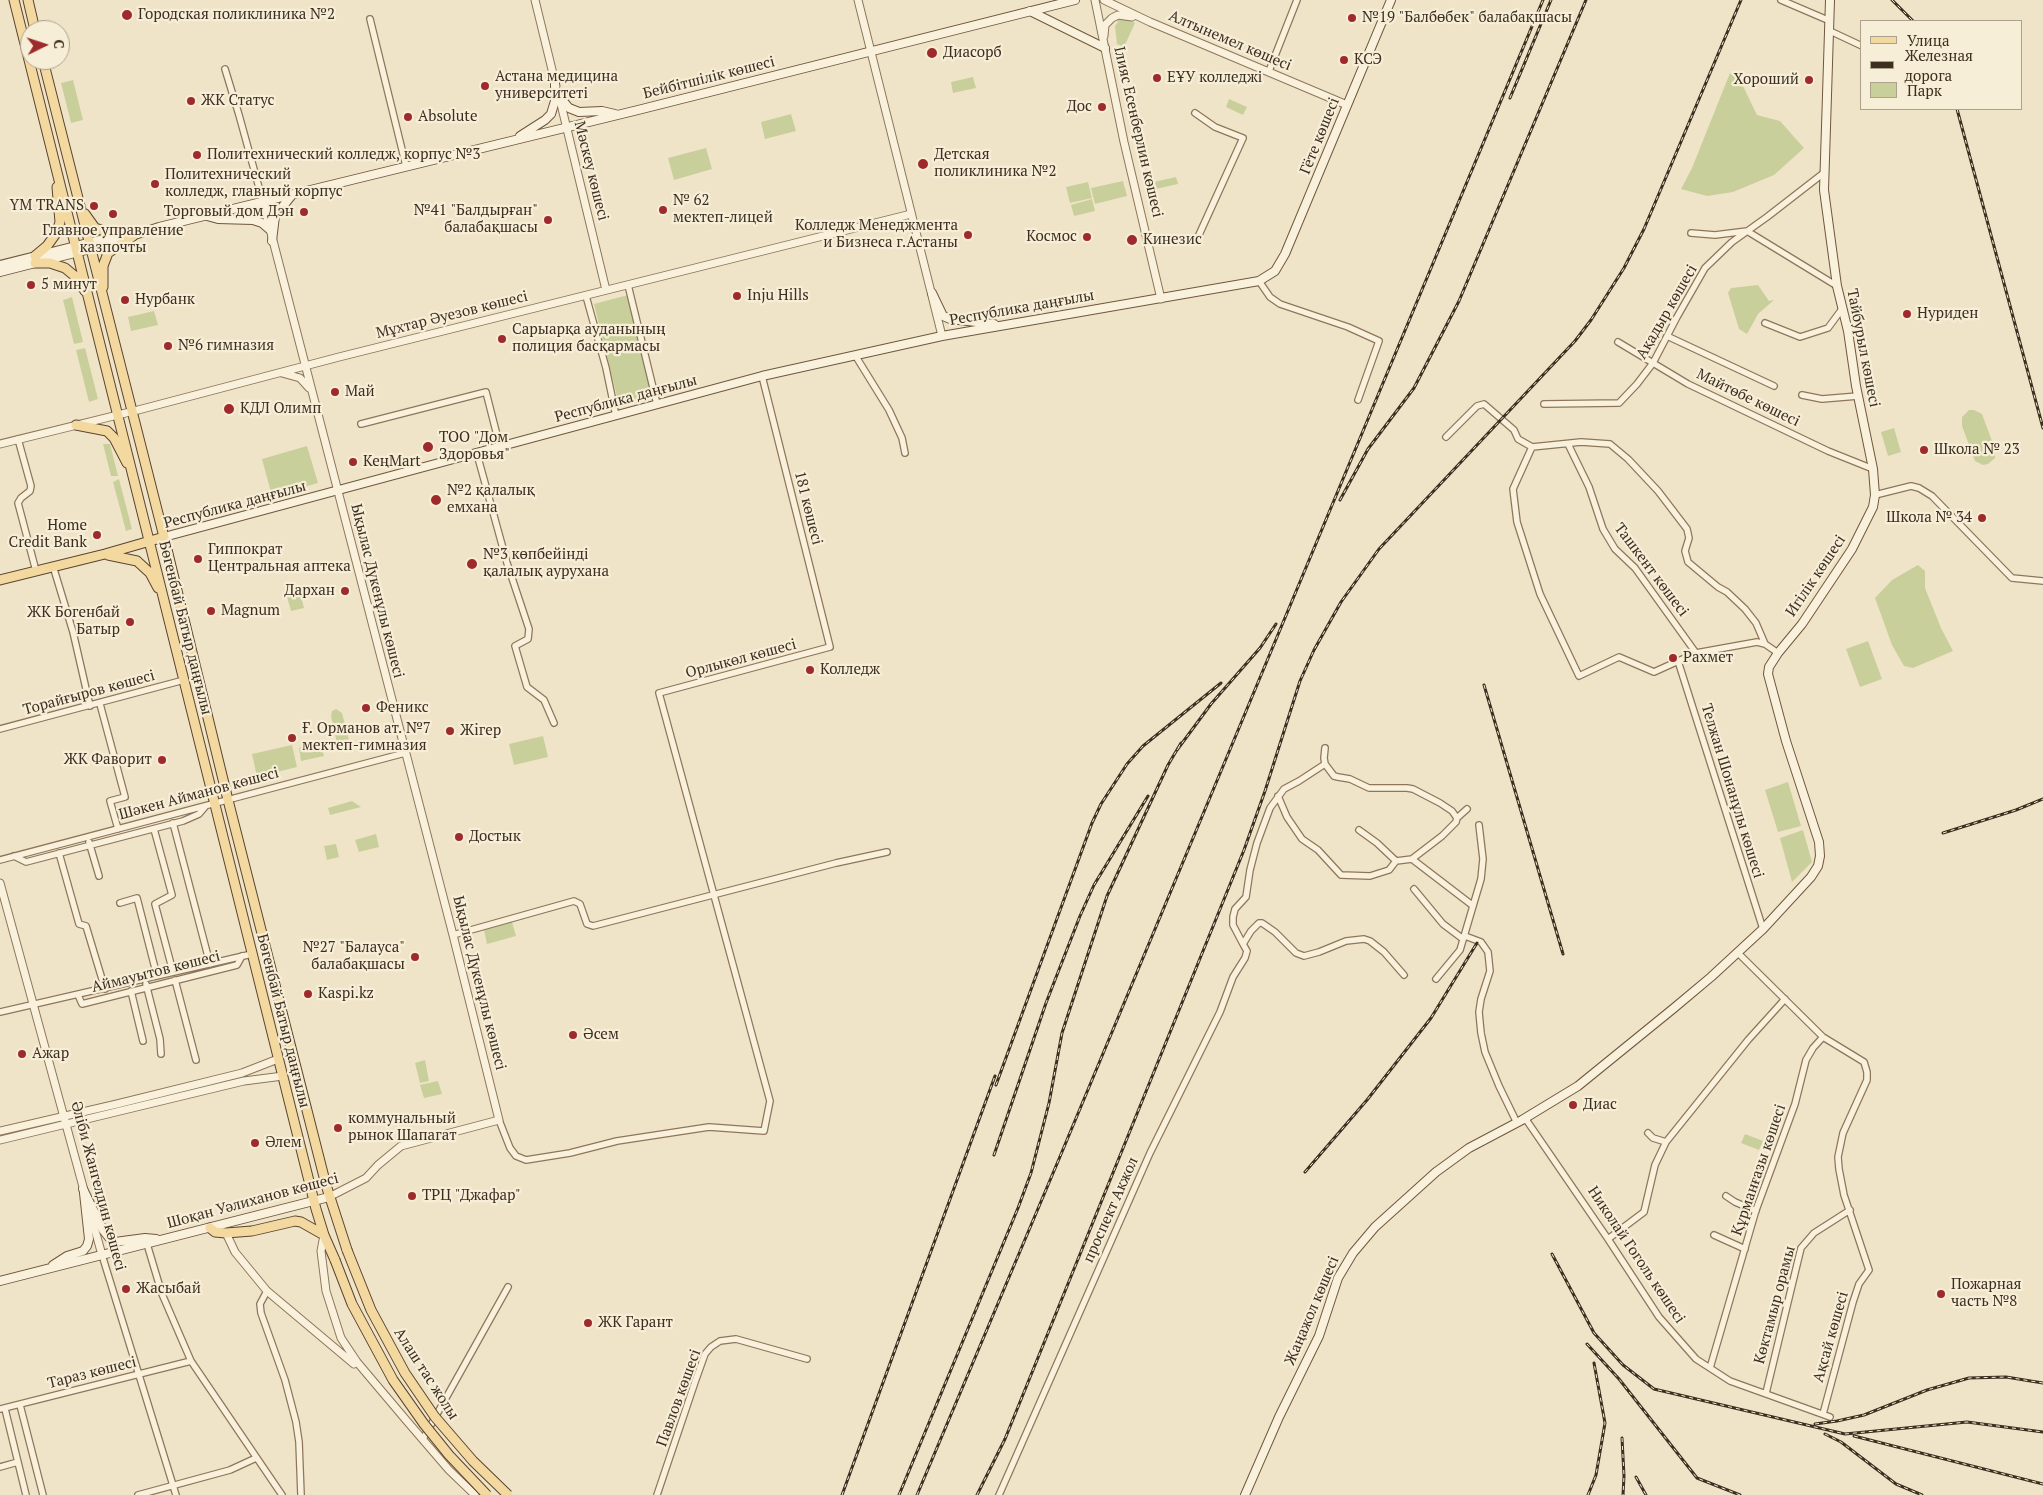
<!DOCTYPE html>
<html>
<head>
<meta charset="utf-8">
<style>
	body { margin:0 }
	#map { position:relative; width:2043px; height:1495px; overflow:hidden; background:#f0e4c8; font-family:"PT Serif",serif }
	canvas { display:block }
	.legend { position:absolute; left:1860px; top:20px; width:162px; height:90px; box-sizing:border-box; background:#f7eed8; border:1px solid #ada18e; margin:0; padding:6px 9px; list-style:none; font-size:15px; color:#3d2e20 }
	.legend li { display:flex; align-items:center; gap:10px; height:25px }
	.legend b { width:25px; border:1px solid #ada18e }
	.north { position:absolute; left:20px; top:20px; width:50px; height:50px; box-sizing:border-box; background:#f7eed8; border:1px solid #ada18e; border-radius:50%; rotate:86deg; font-size:14px; font-weight:700; line-height:20px; text-align:center; color:#3d2e20 }
	.north::after { content:''; display:block; margin:auto; width:18px; height:22px; background:#9e2a2b; clip-path:polygon(50% 0,100% 100%,50% 72%,0 100%) }
</style>
</head>
<body>
<div id="map">
<canvas width="2043" height="1495"></canvas>
<ul class="legend">
<li><b style="height:6px;background:#f3d9a0"></b>Улица</li>
<li><b style="height:6px;background:#3d2e20"></b>Железная дорога</li>
<li><b style="height:14px;background:#c9cf9b"></b>Парк</li>
</ul>
<div class="north">С</div>
</div>
<script>
const context = document.querySelector('canvas').getContext('2d');
context.lineJoin = 'round';
function paint(path, color) {
  context.fillStyle = color;
  context.fill(path, 'evenodd');
}
function toPath(rows) {
  const path = new Path2D();
  for (const r of rows) {
    path.moveTo(r[0], r[1]);
    for (let i = 2; i < r.length; i += 2) path.lineTo(r[i], r[i + 1]);
  }
  return path;
}
function trace(path, color, width, dash) {
  context.strokeStyle = color;
  context.lineWidth = width;
  context.lineCap = dash ? 'butt' : 'round';
  context.setLineDash(dash || []);
  context.stroke(path);
}
function write(font, color, halo, rows, align = 'center') {
  context.font = font + ' "PT Serif",serif';
  context.lineWidth = 4.5;
  context.setLineDash([]);
  context.textBaseline = 'middle';
  context.strokeStyle = halo;
  context.fillStyle = color;
  for (const [text, x, y, turn = 0] of rows) {
    context.save();
    context.translate(x, y);
    context.rotate((+turn || 0) * Math.PI / 180);
    context.textAlign = isNaN(turn) ? turn : align;
    if (halo) context.strokeText(text, 0, 0);
    context.fillText(text, 0, 0);
    context.restore();
  }
}
const green = toPath([
	[1124,17,1135,23,1124,47,1117,44,1115,26,1118,22,1116,19],
	[1730,73,1742,84,1757,115,1780,121,1804,148,1774,175,1733,192,1707,196,1681,189,1692,168],
	[973,77,976,88,953,93,951,82],
	[73,80,83,120,71,123,61,83],
	[1229,99,1247,107,1243,115,1226,107],
	[791,114,796,131,765,139,761,122],
	[706,148,712,169,674,180,668,158],
	[1176,177,1178,184,1151,190,1149,183],
	[1123,181,1127,196,1095,204,1091,188],
	[1088,182,1092,198,1070,203,1066,187],
	[1092,199,1095,211,1074,216,1071,205],
	[1758,285,1769,301,1774,300,1758,314,1747,334,1739,329,1728,293,1731,288],
	[628,295,652,397,619,405,594,304],
	[72,297,83,342,74,344,63,300],
	[154,311,158,325,131,331,128,317],
	[85,348,98,399,89,402,76,350],
	[1969,410,1974,410,1982,414,1995,449,1995,458,1988,464,1983,465,1975,461,1962,426,1962,417],
	[1894,428,1901,452,1888,456,1881,432],
	[103,444,110,444,118,476,111,476],
	[307,446,318,483,272,496,262,459],
	[119,479,132,529,126,531,113,482],
	[1918,565,1925,571,1925,588,1941,628,1953,651,1913,668,1904,666,1892,645,1875,598,1892,580],
	[299,589,304,608,291,611,286,593],
	[1868,641,1882,679,1860,687,1846,649],
	[336,709,342,713,350,744,350,748,345,751,338,747,331,716,332,711],
	[543,736,548,757,514,765,509,744],
	[321,743,324,756,301,761,299,748],
	[292,745,297,767,257,777,252,754],
	[1788,782,1801,826,1778,832,1765,790],
	[352,801,361,807,330,815,328,808],
	[1803,830,1812,862,1792,882,1780,838],
	[376,834,379,847,359,852,355,840],
	[336,844,339,857,327,860,324,846],
	[512,922,516,936,487,944,484,930],
	[425,1060,429,1081,420,1083,415,1063],
	[438,1081,442,1094,424,1098,420,1085],
	[1745,1134,1763,1141,1759,1150,1741,1143]
]);
const minor = toPath([
	[1781,0,1830,21],
	[370,19,406,166],
	[1830,31,1862,46],
	[225,69,239,115,263,202],
	[1269,71,1297,0],
	[1195,113,1215,127,1243,138,1198,237],
	[1691,233,1715,235,1747,231,1837,286],
	[1259,281,1270,297,1280,304,1348,327,1379,341,1358,400],
	[628,285,657,404],
	[586,296,606,368,616,416],
	[1765,323,1800,337,1828,328,1842,309],
	[1667,336,1774,386],
	[1618,342,1688,384,1828,451,1873,469],
	[855,355,889,410,902,438,905,453],
	[1802,395,1822,399,1858,396],
	[1544,404,1619,403,1637,384,1653,363,1677,317,1705,268,1732,242,1767,217,1825,172],
	[361,424,486,392,500,447],
	[1446,437,1477,406,1484,404,1514,430,1518,439,1532,447],
	[18,439,31,486,30,491,21,498,18,503,36,571],
	[1568,444,1589,487,1603,529,1615,549,1635,568,1696,653],
	[477,454,507,563,529,629,528,639,515,646,527,687,544,700,554,723],
	[1875,495,1911,486,1919,488,1932,496,2012,578,2043,581],
	[53,566,73,632,90,706],
	[1765,644,1757,642,1696,653,1654,672,1619,657,1579,676,1540,594,1517,522,1513,489,1532,447,1581,442,1610,444,1628,459,1658,491,1687,529,1689,538,1685,551,1688,562,1718,587,1727,592,1745,609,1756,623,1765,644,1778,653],
	[1678,661,1763,929],
	[100,704,125,797,110,801,118,829],
	[0,729,184,680],
	[1325,748,1324,758,1325,764,1334,776,1338,777,1350,779,1369,788,1407,788,1413,789,1440,803,1452,811,1457,818,1467,809],
	[1278,796,1287,817,1302,839,1318,850,1341,875,1370,876,1389,870,1396,861],
	[173,823,210,964],
	[154,829,172,895,155,904,173,972],
	[1359,830,1377,843,1396,861,1412,859,1442,836,1456,822,1457,818],
	[89,842,99,876],
	[59,853,79,924,86,926,105,989],
	[14,856,26,862,183,821,199,814,205,807],
	[1412,859,1472,905],
	[0,860,405,753],
	[1414,889,1443,924,1463,939],
	[120,903,137,898,157,976],
	[453,935,574,901,580,904,587,924,593,926,836,863,887,852],
	[1465,936,1481,942,1488,952,1490,971,1481,999,1479,1012,1481,1033,1485,1052,1499,1086,1517,1123],
	[1243,944,1233,925,1233,917,1235,909,1246,897,1250,870,1257,843,1270,808,1284,789,1299,781,1325,764],
	[1738,953,1823,1037,1864,1062,1867,1072,1867,1080,1843,1133,1838,1157,1839,1169,1844,1195,1869,1270,1859,1284,1853,1302,1823,1414],
	[1436,979,1460,950,1481,879,1483,859,1479,825],
	[175,980,196,1060],
	[146,984,160,1039,161,1054],
	[131,991,143,1041],
	[78,995,82,1004,237,965,242,956],
	[0,1012,252,954],
	[1525,1118,1608,1239,1659,1317,1696,1359,1730,1381,1830,1417],
	[499,1120,510,1148,516,1156,526,1160,570,1153,617,1141,709,1127,764,1131,770,1101,659,693,830,647,762,376],
	[1648,1133,1653,1138,1666,1142],
	[1726,1196,1735,1202,1756,1211],
	[1714,1235,1745,1249],
	[1608,1239,1644,1212,1655,1165,1666,1142,1748,1040,1785,999],
	[147,1244,162,1294,191,1361,282,1495],
	[102,1255,176,1495],
	[267,1291,260,1304,261,1313,285,1380,296,1422,299,1442,301,1495],
	[1710,1368,1756,1210,1795,1104,1806,1060,1813,1048,1823,1037],
	[1766,1393,1801,1248,1814,1233,1850,1210],
	[20,1405,43,1495],
	[0,1409,191,1361],
	[5,1409,26,1495],
	[423,1439,508,1287],
	[0,1467,18,1462],
	[138,1495,230,1470,256,1458],
	[657,1495,695,1382,705,1354,711,1347,720,1341,736,1339,807,1359],
	[999,1495,1150,1153,1220,1012,1233,977,1245,958,1247,951,1243,944,1251,931,1259,923,1262,923,1275,932,1296,953,1304,956,1319,952,1346,941,1364,939,1370,941,1384,952,1404,975]
]);
const tertiary = toPath([
	[535,0,556,86],
	[858,0,942,336],
	[1095,0,1124,142,1161,299],
	[1104,0,1150,22,1347,105],
	[1104,36,1105,25,1112,18,1118,15,1132,17],
	[559,96,606,290],
	[263,202,453,935,499,1120,401,1146,378,1165,366,1178,329,1197],
	[282,373,300,378,309,388],
	[0,444,142,409,339,357,911,214],
	[0,883,85,1194],
	[0,1131,117,1104,242,1073,278,1059],
	[0,1140,244,1081,283,1076],
	[88,1205,102,1255],
	[226,1233,235,1252,267,1291,354,1364],
	[324,1235,321,1251,326,1291,341,1338,357,1362,406,1420,449,1470,475,1495]
]);
const secondary = toPath([
	[1030,11,1105,48],
	[558,95,569,108,579,112,602,111,615,114],
	[520,136,545,120,551,114,555,101,555,80],
	[207,216,218,219,253,220,262,223,269,229],
	[272,241,275,216,292,195],
	[0,265,124,234],
	[0,272,98,247,159,227,638,110,1075,0],
	[932,293,943,316,950,319,994,324],
	[164,537,762,376,942,336,1259,281,1275,271,1285,254,1391,0],
	[83,1189,103,1230,111,1240,115,1242,145,1238,156,1239],
	[53,1265,67,1256,83,1251,87,1246,89,1239,84,1193],
	[0,1281,329,1197],
	[1245,1495,1279,1417,1319,1336,1338,1278,1353,1253,1375,1227,1436,1172,1469,1148,1522,1120,1578,1086,1674,1008,1711,977,1763,929,1811,877,1818,866,1820,856,1819,842,1786,741,1768,674,1769,667,1778,653,1802,624,1852,549,1873,507,1875,495,1873,469,1856,386,1848,331,1837,286,1824,190,1830,0]
]);
const primary = toPath([
	[14,0,316,1209,324,1235,335,1260],
	[28,0,35,30],
	[43,60,164,537,228,800,326,1185,347,1250],
	[85,214,95,228,104,231,132,232],
	[35,256,47,246,57,232,60,222,57,187],
	[35,263,50,263,65,268,76,277,85,291],
	[103,287,103,266,108,253,133,236],
	[76,425,107,431,114,438,127,463],
	[108,555,137,561,150,573,158,588],
	[0,580,105,554,164,537],
	[210,1228,215,1232,226,1233,252,1231,295,1221,301,1222,324,1235]
]);
const rail = toPath([
	[1892,0,1913,21],
	[1510,98,1551,0],
	[1957,109,2043,428],
	[1340,500,1368,449,1414,388,1459,301,1586,0],
	[1484,685,1563,954],
	[1177,750,1211,704,1260,648,1276,624],
	[1943,833,2016,810,2043,799],
	[996,1085,1092,823,1101,804,1127,764,1143,746,1221,683],
	[994,1155,1046,1003,1080,916,1094,885,1148,796],
	[1305,1172,1367,1100,1431,1018,1477,943],
	[1552,1254,1594,1333,1623,1365,1654,1389,1845,1434,1967,1422,2043,1432],
	[1587,1344,1619,1379,1697,1478,1740,1495],
	[1815,1424,1837,1421,1864,1415,1927,1390,1969,1378,2006,1377,2043,1383],
	[1825,1434,1841,1442,1896,1484,1922,1495],
	[1854,1436,2043,1484],
	[1622,1438,1624,1476,1623,1495],
	[1636,1477,1646,1495],
	[842,1495,995,1076],
	[899,1495,1018,1208,1031,1173,1049,1103,1062,1033,1107,896,1168,765,1181,743],
	[917,1495,1059,1159,1543,0],
	[977,1495,1005,1439,1244,850,1265,791,1300,681,1314,650,1341,602,1379,549,1575,341,1591,320,1624,268,1644,229,1741,0],
	[1588,1495,1596,1475,1605,1423,1594,1363]
]);
const primaryBridge = toPath([
	[347,1250,371,1310,405,1373,435,1417,473,1461,508,1495],
	[335,1260,352,1304,393,1380,424,1424,449,1455,487,1495]
]);
const markers = [
	[127,15,6,"#9e2a2b"],
	[1352,18,5,"#9e2a2b"],
	[932,53,6,"#9e2a2b"],
	[1344,60,5,"#9e2a2b"],
	[1157,78,5,"#9e2a2b"],
	[1809,80,5,"#9e2a2b"],
	[485,86,5,"#9e2a2b"],
	[191,101,5,"#9e2a2b"],
	[1102,107,5,"#9e2a2b"],
	[408,117,5,"#9e2a2b"],
	[197,155,5,"#9e2a2b"],
	[923,164,6,"#9e2a2b"],
	[155,184,5,"#9e2a2b"],
	[94,206,5,"#9e2a2b"],
	[663,210,5,"#9e2a2b"],
	[304,212,5,"#9e2a2b"],
	[113,214,5,"#9e2a2b"],
	[548,220,5,"#9e2a2b"],
	[968,235,5,"#9e2a2b"],
	[1087,237,5,"#9e2a2b"],
	[1132,240,6,"#9e2a2b"],
	[31,285,5,"#9e2a2b"],
	[737,296,5,"#9e2a2b"],
	[125,300,5,"#9e2a2b"],
	[1907,314,5,"#9e2a2b"],
	[502,339,5,"#9e2a2b"],
	[168,346,5,"#9e2a2b"],
	[335,392,5,"#9e2a2b"],
	[229,409,6,"#9e2a2b"],
	[428,447,6,"#9e2a2b"],
	[1924,450,5,"#9e2a2b"],
	[353,462,5,"#9e2a2b"],
	[436,500,6,"#9e2a2b"],
	[1982,518,5,"#9e2a2b"],
	[97,535,5,"#9e2a2b"],
	[198,559,5,"#9e2a2b"],
	[472,564,6,"#9e2a2b"],
	[345,591,5,"#9e2a2b"],
	[211,611,5,"#9e2a2b"],
	[130,622,5,"#9e2a2b"],
	[1673,658,5,"#9e2a2b"],
	[810,670,5,"#9e2a2b"],
	[366,708,5,"#9e2a2b"],
	[450,731,5,"#9e2a2b"],
	[292,738,5,"#9e2a2b"],
	[162,760,5,"#9e2a2b"],
	[459,837,5,"#9e2a2b"],
	[415,957,5,"#9e2a2b"],
	[308,994,5,"#9e2a2b"],
	[573,1035,5,"#9e2a2b"],
	[22,1054,5,"#9e2a2b"],
	[1573,1105,5,"#9e2a2b"],
	[338,1128,5,"#9e2a2b"],
	[255,1143,5,"#9e2a2b"],
	[412,1196,5,"#9e2a2b"],
	[126,1289,5,"#9e2a2b"],
	[1941,1294,5,"#9e2a2b"],
	[588,1323,5,"#9e2a2b"]
];
const poiNames = [
	["Городская поликлиника №2",138,15],
	["№19 \"Балбөбек\" балабақшасы",1362,18],
	["Диасорб",943,53],
	["КСЭ",1354,60],
	["Астана медицина",495,77],
	["университеті",495,94],
	["ЕҰУ колледжі",1167,78],
	["Хороший",1799,80,"right"],
	["ЖК Статус",201,101],
	["Дос",1092,107,"right"],
	["Absolute",418,117],
	["Политехнический колледж, корпус №3",207,155],
	["Детская",934,155],
	["поликлиника №2",934,172],
	["Политехнический",165,175],
	["колледж, главный корпус",165,192],
	["№ 62",673,201],
	["мектеп-лицей",673,218],
	["YM TRANS",84,206,"right"],
	["№41 \"Балдырған\"",538,211,"right"],
	["балабақшасы",538,228,"right"],
	["Торговый дом Дэн",294,212,"right"],
	["Колледж Менеджмента",958,226,"right"],
	["и Бизнеса г.Астаны",958,243,"right"],
	["Главное управление",113,231,"center"],
	["казпочты",113,248,"center"],
	["Космос",1077,237,"right"],
	["Кинезис",1143,240],
	["5 минут",41,285],
	["Inju Hills",747,296],
	["Нурбанк",135,300],
	["Нуриден",1917,314],
	["Сарыарқа ауданының",512,330],
	["полиция басқармасы",512,347],
	["№6 гимназия",178,346],
	["Май",345,392],
	["КДЛ Олимп",240,409],
	["ТОО \"Дом",439,438],
	["Здоровья\"",439,455],
	["Школа № 23",1934,450],
	["КеңMart",363,462],
	["№2 қалалық",447,491],
	["емхана",447,508],
	["Школа № 34",1972,518,"right"],
	["Home",87,526,"right"],
	["Credit Bank",87,543,"right"],
	["Гиппократ",208,550],
	["Центральная аптека",208,567],
	["№3 көпбейінді",483,555],
	["қалалық аурухана",483,572],
	["Дархан",335,591,"right"],
	["Magnum",221,611],
	["ЖК Богенбай",120,613,"right"],
	["Батыр",120,630,"right"],
	["Рахмет",1683,658],
	["Колледж",820,670],
	["Феникс",376,708],
	["Ғ. Орманов ат. №7",302,729],
	["мектеп-гимназия",302,746],
	["Жiгер",460,731],
	["ЖК Фаворит",152,760,"right"],
	["Достык",469,837],
	["№27 \"Балауса\"",405,948,"right"],
	["балабақшасы",405,965,"right"],
	["Kaspi.kz",318,994],
	["Әсем",583,1035],
	["Ажар",32,1054],
	["Диас",1583,1105],
	["коммунальный",348,1119],
	["рынок Шапагат",348,1136],
	["Әлем",265,1143],
	["ТРЦ \"Джафар\"",422,1196],
	["Пожарная",1951,1285],
	["часть №8",1951,1302],
	["Жасыбай",136,1289],
	["ЖК Гарант",598,1323]
];
const streetNames = [
	["Алтынемел көшесі",1230,41,23],
	["Бейбітшілік көшесі",709,78,-14],
	["Ілияс Есенберлин көшесі",1138,132,77],
	["Гёте көшесі",1320,136,-68],
	["Мәскеу көшесі",591,171,76],
	["Республика даңғылы",1022,308,-10],
	["Ақадыр көшесі",1667,312,-60],
	["Мұхтар Әуезов көшесі",452,315,-14],
	["Тайбурыл көшесі",1863,348,79],
	["Майтөбе көшесі",1748,398,26],
	["Республика даңғылы",626,399,-15],
	["Республика даңғылы",235,505,-15],
	["181 көшесі",808,508,76],
	["Ташкент көшесі",1651,570,53],
	["Игілік көшесі",1816,576,-56],
	["Ықылас Дүкенұлы көшесі",377,591,76],
	["Бөгенбай Батыр даңғылы",185,628,76],
	["Орлыкөл көшесі",741,659,-15],
	["Торайғыров көшесі",89,693,-15],
	["Телжан Шонанұлы көшесі",1732,791,73],
	["Шәкен Айманов көшесі",199,794,-15],
	["Аймауытов көшесі",156,972,-14],
	["Ықылас Дүкенұлы көшесі",479,983,76],
	["Бөгенбай Батыр даңғылы",283,1021,76],
	["Құрманғазы көшесі",1759,1170,-71],
	["Әліби Жангелдин көшесі",98,1186,75],
	["Шоқан Уәлиханов көшесі",253,1201,-15],
	["проспект Акжол",1111,1210,-66],
	["Николай Гоголь көшесі",1636,1255,56],
	["Көктамыр орамы",1775,1305,-75],
	["Жаңажол көшесі",1312,1311,-67],
	["Ақсай көшесі",1831,1337,-74],
	["Тараз көшесі",92,1373,-14],
	["Алаш тас жолы",426,1374,57],
	["Павлов көшесі",679,1398,-70]
];
paint(green, '#c9cf9b');
trace(minor, '#8d765c', 8);
trace(tertiary, '#8d765c', 9);
trace(secondary, '#6f573f', 10);
trace(primary, '#5b4430', 11);
trace(minor, '#faf1dc', 5.5);
trace(tertiary, '#faf1dc', 7);
trace(secondary, '#faf1dc', 8);
trace(primary, '#f3d9a0', 9);
trace(rail, '#3d2e20', 3);
trace(rail, '#f7eed8', 1, [4]);
trace(primaryBridge, '#5b4430', 11, []);
trace(primaryBridge, '#f3d9a0', 9);
for (const [x, y, r, color] of markers) {
  const dot = new Path2D();
  dot.arc(x, y, r, 0, 2 * Math.PI);
  context.fillStyle = color;
  context.fill(dot);
  trace(dot, '#f7eed8', 2);
}
write('15px', '#3d2e20', '#f7eed8', poiNames, 'left');
write('15px', '#3d2e20', '#f7eed8', streetNames);
</script>
</body>
</html>
